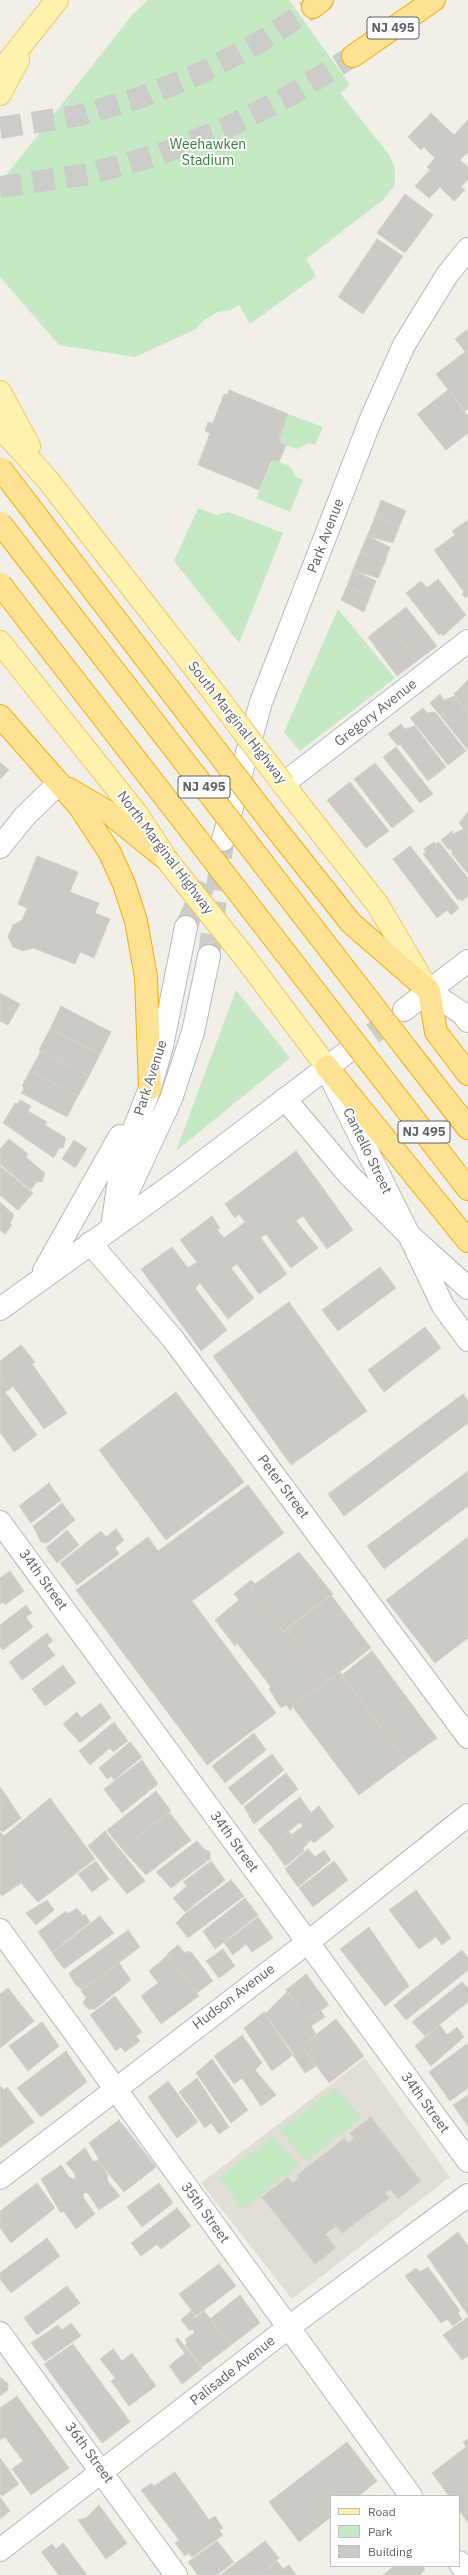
<!DOCTYPE html>
<html>
<head>
<meta charset="utf-8">
<style>
	body { margin:0 }
	#map { position:relative; width:468px; height:2575px; overflow:hidden; background:#f1efe8; font-family:"IBM Plex Sans",sans-serif }
	canvas { display:block }
	.legend { position:absolute; left:330px; top:2495px; width:130px; height:72px; box-sizing:border-box; background:#fff; border:1px solid #bfc1c3; margin:0; padding:5px 7px; list-style:none; font-size:12px; color:#5f6368 }
	.legend li { display:flex; align-items:center; gap:8px; height:20px }
	.legend b { width:20px; border:1px solid #bfc1c3 }
</style>
</head>
<body>
<div id="map">
<canvas width="468" height="2575"></canvas>
<ul class="legend">
<li><b style="height:5px;background:#fff2af"></b>Road</li>
<li><b style="height:11px;background:#c5e8c5"></b>Park</li>
<li><b style="height:11px;background:#cccac5"></b>Building</li>
</ul>
</div>
<script>
const context = document.querySelector('canvas').getContext('2d');
context.lineJoin = 'round';
function paint(path, color) {
  context.fillStyle = color;
  context.fill(path, 'evenodd');
}
function toPath(rows) {
  const path = new Path2D();
  for (const r of rows) {
    path.moveTo(r[0], r[1]);
    for (let i = 2; i < r.length; i += 2) path.lineTo(r[i], r[i + 1]);
  }
  return path;
}
function trace(path, color, width, dash) {
  context.strokeStyle = color;
  context.lineWidth = width;
  context.lineCap = dash ? 'butt' : 'round';
  context.setLineDash(dash || []);
  context.stroke(path);
}
function write(font, color, halo, rows, align = 'center') {
  context.font = font + ' "IBM Plex Sans",sans-serif';
  context.lineWidth = 4;
  context.setLineDash([]);
  context.textBaseline = 'middle';
  context.strokeStyle = halo;
  context.fillStyle = color;
  for (const [text, x, y, turn = 0] of rows) {
    context.save();
    context.translate(x, y);
    context.rotate((+turn || 0) * Math.PI / 180);
    context.textAlign = isNaN(turn) ? turn : align;
    if (halo) context.strokeText(text, 0, 0);
    context.fillText(text, 0, 0);
    context.restore();
  }
}
const education = toPath([
	[365,2058,450,2177,292,2299,201,2183]
]);
const green = toPath([
	[148,0,289,0,350,85,340,93,390,156,395,168,395,179,394,186,383,200,306,259,316,276,250,324,239,305,231,310,218,312,204,320,196,329,135,357,59,345,0,277,0,183,132,15],
	[288,414,323,427,315,445,309,443,297,449,280,443,281,440,279,439],
	[273,460,290,466,295,476,303,480,290,512,256,498],
	[198,508,216,515,229,512,283,533,239,643,174,561],
	[338,609,395,678,300,751,284,732],
	[236,990,290,1058,176,1151],
	[336,2087,361,2118,306,2162,280,2130],
	[274,2136,299,2165,243,2209,219,2177]
]);
const building = toPath([
	[431,113,454,135,468,120,468,152,460,160,468,167,468,179,461,187,465,190,454,201,440,187,429,198,415,186,430,170,427,167,435,158,424,147,421,150,408,137,431,113],
	[405,194,433,215,405,253,377,233,405,194],
	[377,239,403,256,363,314,338,297,377,239],
	[468,329,468,355,455,339,468,329],
	[465,352,468,355,468,409,465,411,436,374,465,352],
	[229,390,288,414,279,439,281,440,280,443,286,445,282,455,279,462,273,460,271,462,259,490,198,465,210,433,205,431,208,422,213,423,224,394,227,395,229,390],
	[448,390,468,416,468,433,446,450,417,414,448,390],
	[381,500,406,511,399,527,375,517,381,500],
	[375,517,399,527,393,543,367,536,375,517],
	[468,520,468,596,465,598,462,594,464,592,434,550,455,535,452,531,468,520],
	[367,536,390,547,385,562,360,553,367,536],
	[360,553,385,562,378,578,353,570,360,553],
	[353,570,376,581,370,596,347,586,353,570],
	[438,579,466,615,443,636,441,633,439,635,406,593,421,581,427,588,438,579],
	[347,586,370,596,364,612,341,600,347,586],
	[406,607,437,646,417,661,387,622,406,607],
	[387,622,417,661,397,676,368,637,387,622],
	[468,680,468,714,454,694,468,680],
	[440,694,444,700,455,696,468,714,468,750,430,703,440,694],
	[423,708,427,713,435,712,466,751,448,765,410,718,423,708],
	[401,724,405,729,415,726,446,767,428,781,400,744,398,746,388,734,401,724],
	[396,747,433,794,420,803,383,757,396,747],
	[0,762,9,770,0,779,0,762],
	[375,763,414,811,392,828,354,779,375,763],
	[350,782,389,831,366,848,327,800,350,782],
	[468,812,468,835,459,823,468,812],
	[463,829,468,835,468,874,452,854,452,850,448,849,441,840,452,831,453,834,463,829],
	[434,842,435,844,439,842,468,878,468,896,462,901,460,899,458,900,423,854,426,852,424,849,434,842],
	[410,846,459,908,451,915,447,910,437,918,393,859,410,846],
	[37,856,78,872,70,892,99,903,95,913,110,919,94,958,80,952,75,964,33,948,23,951,13,947,8,937,13,925,22,920,27,908,18,904,37,856],
	[0,993,20,1004,8,1025,0,1021,0,993],
	[61,1006,111,1032,100,1054,50,1029,61,1006],
	[50,1029,100,1054,89,1076,39,1050,50,1029],
	[41,1051,89,1076,78,1096,30,1071,41,1051],
	[30,1071,78,1096,67,1117,21,1093,24,1088,22,1086,30,1071],
	[20,1100,31,1106,28,1111,47,1122,45,1125,66,1138,63,1148,59,1148,54,1158,3,1123,15,1103,18,1104,20,1100],
	[9,1139,28,1154,26,1157,45,1173,42,1182,36,1182,31,1190,0,1164,0,1149,9,1139],
	[74,1140,87,1149,75,1168,62,1159,74,1140],
	[296,1151,353,1230,327,1249,303,1216,296,1221,318,1248,291,1268,266,1234,261,1238,287,1274,259,1294,237,1264,231,1268,254,1298,228,1319,200,1283,195,1288,227,1330,201,1351,141,1269,172,1247,188,1268,197,1262,180,1240,212,1216,220,1228,217,1230,224,1238,245,1222,239,1214,235,1218,225,1204,296,1151],
	[0,1166,33,1193,18,1210,0,1195,0,1166],
	[0,1202,14,1215,10,1223,12,1225,5,1234,0,1230,0,1202],
	[380,1267,396,1288,338,1331,322,1310,380,1267],
	[289,1302,367,1411,291,1465,213,1356,289,1302],
	[425,1327,441,1348,384,1392,368,1370,425,1327],
	[21,1345,35,1362,32,1364,67,1413,44,1429,13,1386,10,1389,0,1376,0,1361,21,1345],
	[0,1376,10,1389,5,1392,37,1435,14,1452,0,1432,0,1376],
	[176,1392,244,1482,166,1540,99,1450,176,1392],
	[463,1394,468,1401,468,1423,344,1516,328,1494,463,1394],
	[468,1471,468,1506,384,1569,367,1546,468,1471],
	[49,1483,61,1500,31,1523,19,1506,49,1483],
	[248,1485,284,1533,192,1601,276,1713,207,1765,76,1590,148,1537,158,1551,248,1485],
	[62,1503,75,1520,47,1543,41,1542,33,1526,62,1503],
	[116,1529,124,1540,115,1548,119,1554,77,1585,60,1563,101,1531,106,1537,116,1529],
	[67,1530,79,1545,57,1563,46,1548,67,1530],
	[468,1537,468,1638,435,1663,386,1600,468,1537],
	[299,1552,333,1594,283,1632,251,1587,299,1552],
	[10,1571,24,1591,5,1605,3,1602,0,1604,0,1578,10,1571],
	[251,1580,255,1584,251,1587,283,1632,286,1629,328,1681,292,1706,291,1711,286,1705,281,1708,269,1689,271,1687,237,1643,235,1646,215,1620,239,1600,234,1594,251,1580],
	[331,1595,371,1648,328,1681,286,1629,331,1595],
	[26,1605,32,1613,26,1617,33,1627,3,1650,0,1647,0,1625,26,1605],
	[47,1633,53,1641,47,1645,55,1655,22,1680,9,1662,47,1633],
	[372,1651,437,1738,406,1760,342,1675,372,1651],
	[63,1665,76,1683,45,1706,32,1689,63,1665],
	[340,1672,406,1760,359,1795,292,1706,340,1672],
	[101,1703,111,1718,80,1743,63,1724,77,1712,81,1718,101,1703],
	[114,1722,128,1741,113,1752,110,1748,90,1765,79,1751,114,1722],
	[254,1733,266,1750,225,1783,212,1766,254,1733],
	[130,1742,142,1757,114,1780,111,1776,107,1779,99,1768,130,1742],
	[272,1754,284,1770,242,1805,228,1788,272,1754],
	[142,1760,158,1784,122,1813,104,1789,142,1760],
	[286,1773,298,1789,254,1824,244,1807,286,1773],
	[0,1787,8,1798,0,1804,0,1787],
	[156,1791,171,1811,122,1849,107,1830,156,1791],
	[300,1797,311,1813,271,1846,258,1830,300,1797],
	[8,1798,21,1818,3,1832,0,1830,0,1804,8,1798],
	[50,1798,95,1859,38,1902,21,1883,2,1896,0,1893,0,1832,4,1836,50,1798],
	[319,1806,334,1827,314,1843,311,1840,303,1848,304,1851,285,1866,271,1846,289,1831,291,1835,303,1826,300,1822,319,1806],
	[169,1812,191,1840,146,1875,122,1849,169,1812],
	[105,1831,145,1881,127,1894,88,1846,105,1831],
	[197,1841,203,1848,210,1852,210,1859,171,1888,156,1872,197,1841],
	[308,1849,315,1857,324,1850,331,1860,298,1887,285,1869,308,1849],
	[96,1861,109,1879,92,1892,78,1874,96,1861],
	[211,1861,225,1880,185,1912,173,1898,187,1886,183,1882,211,1861],
	[334,1861,348,1880,313,1907,299,1888,334,1861],
	[231,1880,244,1896,188,1938,176,1923,187,1912,231,1880],
	[416,1890,451,1938,442,1945,436,1937,419,1949,389,1910,416,1890],
	[245,1898,258,1915,215,1949,203,1931,245,1898],
	[47,1900,54,1910,36,1925,26,1913,47,1900],
	[77,1908,83,1916,85,1914,90,1922,52,1952,38,1932,66,1911,68,1914,77,1908],
	[100,1916,114,1933,64,1969,52,1953,100,1916],
	[258,1917,273,1938,252,1952,246,1944,233,1955,224,1943,258,1917],
	[369,1927,409,1986,385,2006,340,1949,369,1927],
	[128,1930,140,1947,82,1990,74,1983,69,1973,128,1930],
	[178,1945,185,1953,188,1951,192,1953,213,1981,197,1993,167,1954,178,1945],
	[223,1949,235,1966,219,1978,206,1961,223,1949],
	[462,1950,468,1958,468,1970,406,2020,394,2005,462,1950],
	[168,1955,199,1996,161,2024,141,1996,158,1983,149,1971,168,1955],
	[119,1963,131,1980,95,2009,88,2009,83,2003,86,1997,81,1991,119,1963],
	[306,1974,329,2005,308,2019,286,1990,306,1974],
	[462,1982,468,1988,468,2002,425,2036,412,2022,462,1982],
	[8,1988,34,2021,0,2048,0,1994,8,1988],
	[287,1992,308,2019,321,2011,325,2017,311,2026,316,2034,302,2046,316,2066,305,2073,265,2014,287,1992],
	[115,1996,142,2032,136,2036,140,2041,125,2052,121,2047,116,2051,90,2015,115,1996],
	[264,2012,294,2054,272,2071,244,2028,264,2012],
	[336,2019,364,2056,329,2083,302,2046,336,2019],
	[42,2022,59,2046,28,2071,9,2046,42,2022],
	[440,2025,447,2035,457,2027,464,2037,431,2066,415,2046,440,2025],
	[242,2035,262,2063,255,2070,276,2095,268,2101,229,2045,242,2035],
	[468,2043,468,2088,450,2101,429,2072,468,2043],
	[229,2045,268,2101,261,2106,242,2078,234,2084,214,2056,229,2045],
	[66,2051,87,2082,41,2117,17,2088,66,2051],
	[212,2059,248,2110,231,2123,196,2073,212,2059],
	[197,2078,229,2127,219,2134,211,2123,205,2128,179,2092,197,2078],
	[168,2081,198,2122,177,2138,148,2097,168,2081],
	[0,2086,4,2090,7,2087,34,2122,0,2148,0,2086],
	[468,2095,468,2126,453,2105,468,2095],
	[371,2117,421,2181,398,2199,390,2189,385,2193,389,2198,342,2233,336,2226,325,2234,336,2248,315,2264,262,2197,288,2177,293,2183,299,2178,297,2175,345,2138,348,2143,354,2139,350,2133,371,2117],
	[119,2120,156,2167,124,2192,98,2161,98,2157,89,2143,119,2120],
	[85,2148,93,2161,98,2161,108,2175,107,2180,120,2196,99,2210,88,2193,84,2193,75,2179,75,2174,66,2163,85,2148],
	[61,2165,70,2178,75,2179,84,2193,83,2197,95,2214,76,2229,64,2212,60,2212,41,2179,61,2165],
	[37,2183,55,2208,11,2243,0,2228,0,2211,37,2183],
	[159,2183,173,2203,142,2227,127,2207,159,2183],
	[177,2208,191,2226,161,2249,157,2244,141,2256,131,2243,177,2208],
	[458,2232,468,2246,468,2315,427,2256,458,2232],
	[47,2238,60,2256,11,2293,0,2279,0,2273,47,2238],
	[219,2264,236,2286,196,2316,179,2294,219,2264],
	[428,2267,460,2311,458,2313,462,2319,453,2326,447,2319,441,2323,405,2276,416,2268,420,2272,428,2267],
	[67,2286,80,2303,37,2335,24,2318,67,2286],
	[240,2295,260,2323,231,2345,210,2319,240,2295],
	[191,2311,196,2318,204,2311,231,2345,202,2367,185,2345,187,2343,185,2340,195,2332,192,2329,190,2331,181,2320,191,2311],
	[468,2317,468,2356,462,2360,443,2335,468,2317],
	[71,2323,81,2336,45,2361,31,2343,58,2325,62,2330,71,2323],
	[178,2338,202,2368,182,2384,169,2366,185,2353,175,2340,178,2338],
	[73,2344,130,2422,102,2443,44,2364,73,2344],
	[113,2349,122,2361,132,2353,156,2386,129,2406,111,2381,115,2378,100,2359,113,2349],
	[0,2377,8,2384,8,2390,0,2396,0,2377],
	[17,2396,69,2468,31,2495,12,2469,23,2461,5,2437,0,2440,0,2408,17,2396],
	[468,2439,468,2523,459,2510,459,2496,449,2496,432,2473,466,2447,463,2442,468,2439],
	[347,2442,377,2481,359,2496,331,2496,331,2517,299,2542,269,2502,347,2442],
	[0,2458,19,2484,2,2496,0,2494,0,2458],
	[175,2472,209,2520,215,2516,223,2528,219,2530,223,2535,192,2557,189,2553,185,2556,175,2543,179,2540,141,2490,152,2483,154,2486,175,2472],
	[0,2497,10,2511,0,2519,0,2497],
	[99,2505,127,2543,106,2559,78,2520,86,2518,99,2505],
	[217,2541,234,2562,217,2575,198,2575,188,2562,217,2541],
	[265,2541,279,2558,259,2575,220,2575,265,2541],
	[63,2543,87,2575,59,2575,41,2552,52,2544,56,2549,63,2543],
	[277,2561,283,2569,289,2565,296,2575,259,2575,277,2561],
	[395,2566,422,2566,425,2570,419,2575,383,2575,395,2566]
]);
const secondaryTunnel = toPath([
	[186,927,205,883],
	[209,956,223,840],
	[346,1053,402,1012]
]);
const highwayTunnel = toPath([
	[0,128,81,115,142,97,201,73,258,43,313,7],
	[0,187,88,174,158,155,226,128,291,95,353,56]
]);
const street = toPath([
	[0,847,25,816,59,783],
	[285,1099,349,1175,409,1235,443,1306,468,1340],
	[90,1243,173,1339,468,1737],
	[0,1522,468,2161],
	[0,1930,411,2496],
	[0,2178,321,1932,468,1815],
	[0,2333,176,2575],
	[459,2562,468,2575]
]);
const secondary = toPath([
	[283,784,468,641],
	[223,840,261,702,371,419,404,345,447,275,468,249],
	[429,991,463,1014,468,1021],
	[404,1010,468,961],
	[332,1080,409,1235,468,1288],
	[122,1204,171,1099,193,1032,209,956],
	[112,1227,122,1160,150,1088,162,1046,186,927],
	[44,1271,120,1136],
	[0,1309,179,1180,346,1053],
	[0,2550,289,2327,468,2195]
]);
const primary = toPath([
	[0,72,57,0],
	[0,94,18,60],
	[0,392,29,446],
	[0,427,47,479,215,694],
	[0,642,137,814,164,855],
	[283,784,378,905,425,985],
	[246,959,327,1067]
]);
const highway = toPath([
	[313,7,322,0],
	[353,56,434,0],
	[0,716,79,806,110,853,124,884,136,921,146,977,150,1088],
	[69,789,108,812,167,860],
	[273,825,351,923,429,991,436,1032,468,1074],
	[408,1051,468,1128],
	[327,1067,468,1241],
	[379,1074,468,1189]
]);
const primaryBridge = toPath([
	[215,694,283,784],
	[167,860,246,959]
]);
const highwayBridge = toPath([
	[0,468,273,825],
	[0,523,408,1051],
	[0,584,379,1074]
]);
const shields = [
	[393,28,52],
	[204,787,52],
	[424,1132,52]
];
const shieldNames = [
	["NJ 495",393,28],
	["NJ 495",204,787],
	["NJ 495",424,1132]
];
const parkNames = [
	["Weehawken",208,145],
	["Stadium",208,161]
];
const streetNames = [
	["Park Avenue",326,536,-69],
	["Gregory Avenue",376,713,-38],
	["South Marginal Highway",237,723,52],
	["North Marginal Highway",165,853,53],
	["Park Avenue",151,1078,-72],
	["Cantello Street",367,1151,64],
	["Peter Street",283,1487,53],
	["34th Street",43,1580,54],
	["34th Street",234,1842,54],
	["Hudson Avenue",234,1997,-37],
	["34th Street",425,2103,54],
	["35th Street",205,2213,54],
	["Palisade Avenue",233,2371,-38],
	["36th Street",89,2453,54]
];
paint(education, '#e1ded6');
paint(green, '#c5e8c5');
paint(building, '#cccac5');
trace(building, '#d6d1c6', 1);
trace(secondaryTunnel, '#ccccc8', 22, [22, 11]);
trace(highwayTunnel, '#ccccc8', 22, [22, 11]);
trace(street, '#b5b8bc', 24);
trace(secondary, '#b6babf', 24);
trace(primary, '#f2c960', 24);
trace(highway, '#f9ab00', 24);
trace(street, '#fff', 22);
trace(secondary, '#fff', 22);
trace(primary, '#fff2af', 22);
trace(highway, '#fde293', 22);
trace(primaryBridge, '#f2c960', 24, []);
trace(highwayBridge, '#f9ab00', 24, []);
trace(primaryBridge, '#fff2af', 22);
trace(highwayBridge, '#fde293', 22);
for (const [x, y, w] of shields) {
  const box = new Path2D();
  box.roundRect(x - w / 2, y - 11, w, 22, 3);
  context.fillStyle = '#fff';
  context.fill(box);
  trace(box, '#5f6368', 1);
}
write('bold 13px', '#5f6368', null, shieldNames);
write('14px', '#348238', '#fff', parkNames);
write('14px', '#5f6368', '#fff', streetNames);
</script>
</body>
</html>
